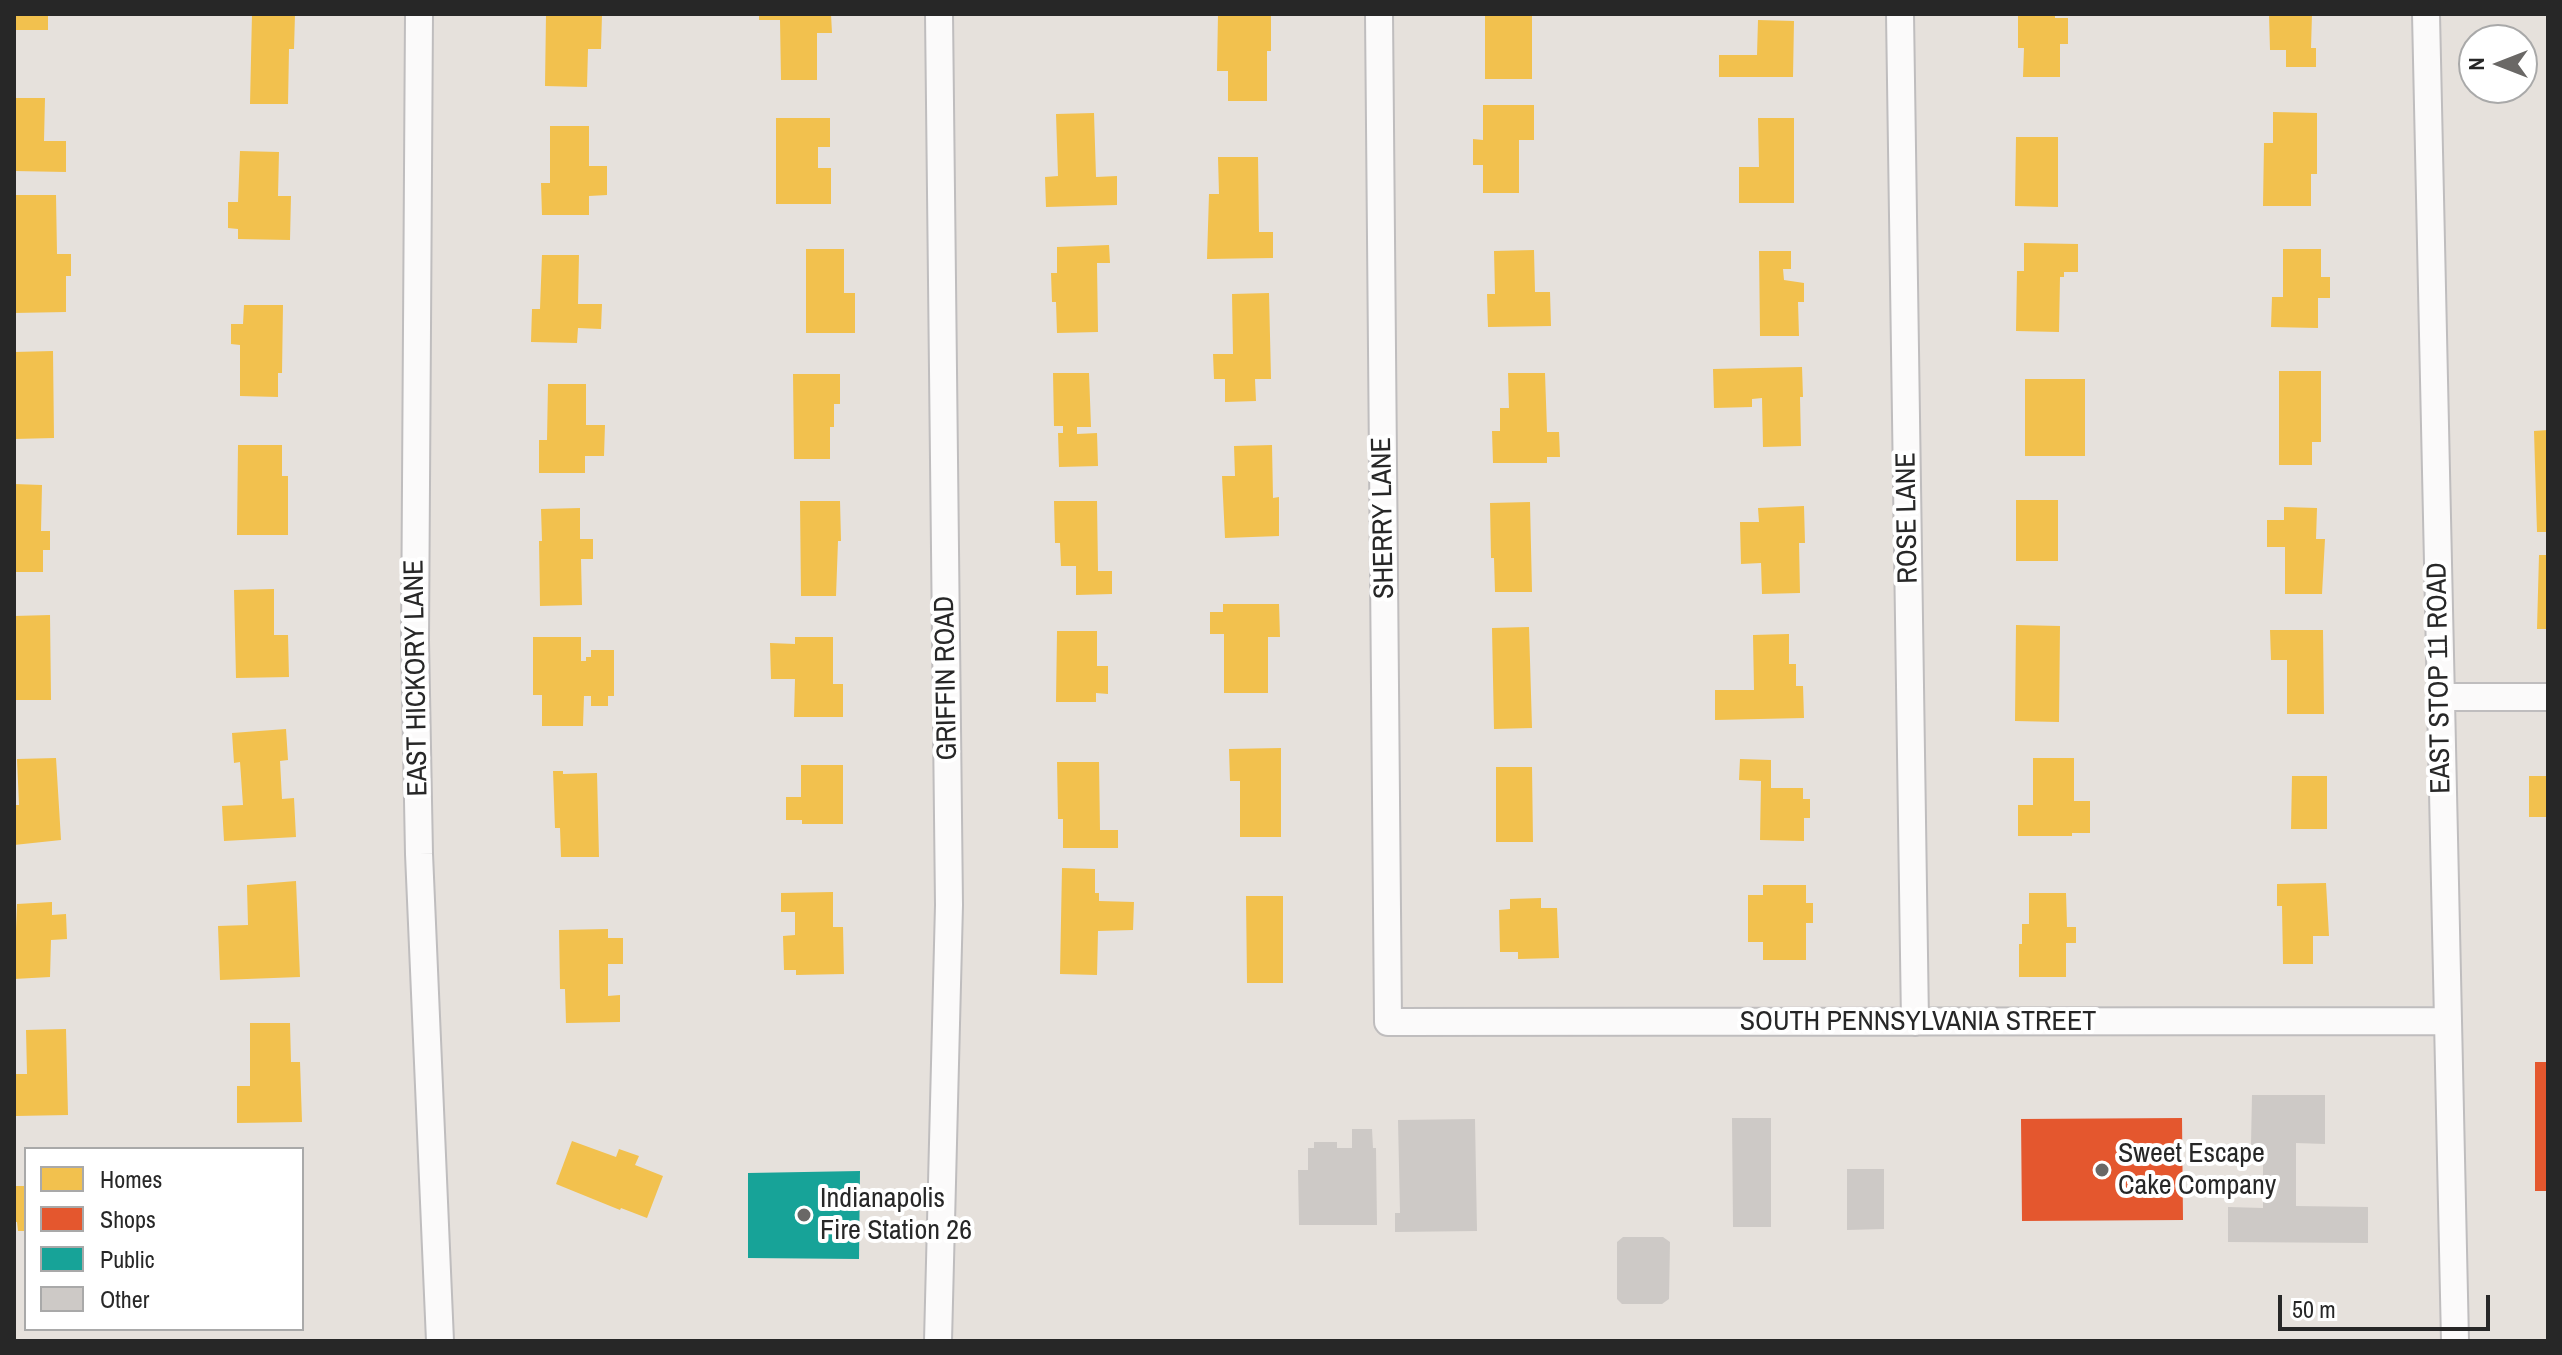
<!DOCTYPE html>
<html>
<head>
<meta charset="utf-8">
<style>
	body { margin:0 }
	#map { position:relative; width:2562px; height:1355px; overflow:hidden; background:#e6e1dc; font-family:"Archivo Narrow",sans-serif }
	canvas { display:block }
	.frame { position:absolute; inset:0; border:16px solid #272727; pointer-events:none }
	.legend { position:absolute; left:24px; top:1147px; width:280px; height:184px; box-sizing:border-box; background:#fff; border:2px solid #a9a9a9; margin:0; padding:10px 14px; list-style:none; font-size:24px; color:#272727 }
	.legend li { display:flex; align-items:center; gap:16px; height:40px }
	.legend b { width:40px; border:2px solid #a9a9a9 }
	.north { position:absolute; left:2458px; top:24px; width:80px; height:80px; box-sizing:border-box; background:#fff; border:2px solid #a9a9a9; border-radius:50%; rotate:270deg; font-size:22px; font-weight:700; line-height:32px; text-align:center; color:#272727 }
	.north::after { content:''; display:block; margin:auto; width:28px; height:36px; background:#6a6866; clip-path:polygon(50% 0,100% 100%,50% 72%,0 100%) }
	.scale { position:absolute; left:2278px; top:1295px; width:212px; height:36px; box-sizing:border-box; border:4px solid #272727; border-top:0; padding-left:10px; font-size:24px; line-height:28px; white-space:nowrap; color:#272727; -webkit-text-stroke:6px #fff; paint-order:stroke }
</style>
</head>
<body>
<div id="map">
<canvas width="2562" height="1355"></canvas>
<div class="frame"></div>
<ul class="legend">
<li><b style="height:22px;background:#f2c14e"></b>Homes</li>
<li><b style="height:22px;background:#e4572e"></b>Shops</li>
<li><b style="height:22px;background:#17a398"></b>Public</li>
<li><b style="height:22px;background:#cdc9c6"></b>Other</li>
</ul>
<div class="north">N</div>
<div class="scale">50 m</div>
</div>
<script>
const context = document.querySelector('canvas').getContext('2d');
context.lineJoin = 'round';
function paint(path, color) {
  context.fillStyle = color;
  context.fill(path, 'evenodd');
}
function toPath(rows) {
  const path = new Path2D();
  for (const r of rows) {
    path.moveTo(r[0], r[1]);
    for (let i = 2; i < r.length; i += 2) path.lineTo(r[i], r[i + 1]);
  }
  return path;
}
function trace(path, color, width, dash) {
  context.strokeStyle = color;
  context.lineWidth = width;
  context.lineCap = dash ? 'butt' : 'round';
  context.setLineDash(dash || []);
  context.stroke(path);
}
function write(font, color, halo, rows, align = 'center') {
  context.font = font + ' "Archivo Narrow",sans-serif';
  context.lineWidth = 8;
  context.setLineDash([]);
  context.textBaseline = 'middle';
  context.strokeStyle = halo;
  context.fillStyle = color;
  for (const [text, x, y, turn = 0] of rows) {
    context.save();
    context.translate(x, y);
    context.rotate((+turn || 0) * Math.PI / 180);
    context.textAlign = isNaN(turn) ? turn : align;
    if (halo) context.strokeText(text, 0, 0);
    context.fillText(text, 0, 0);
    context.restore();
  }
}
const homes = toPath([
	[14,14,48,14,48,30,14,30],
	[252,14,295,14,294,49,289,49,288,104,250,104],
	[546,14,602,15,601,49,588,49,587,87,545,86],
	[759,14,831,14,832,33,817,33,817,80,781,80,780,20,759,20],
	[1218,14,1271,14,1271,51,1267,51,1267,101,1228,101,1228,71,1217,71],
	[1485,14,1532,14,1532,79,1485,79],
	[2018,14,2055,14,2055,18,2068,18,2068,44,2060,44,2060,77,2023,77,2024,48,2018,48],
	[2269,14,2312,14,2311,48,2316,48,2316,67,2286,67,2286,50,2270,50],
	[1758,20,1794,21,1793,77,1719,77,1719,55,1757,55],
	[14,98,45,98,44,141,66,141,66,172,14,171],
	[1483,105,1534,105,1534,140,1519,140,1519,193,1483,193,1483,165,1473,165,1473,139,1483,140],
	[2273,112,2317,113,2317,174,2311,174,2311,206,2263,206,2264,143,2273,143],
	[1094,113,1096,177,1117,176,1117,205,1046,207,1045,177,1058,176,1056,114],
	[776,118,830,118,830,147,818,147,818,168,831,168,831,204,776,204],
	[1758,118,1794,118,1794,203,1739,203,1739,167,1759,167],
	[550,126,589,126,589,166,607,166,607,195,589,196,589,215,542,215,541,183,550,183],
	[2016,137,2058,137,2058,207,2015,206],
	[240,151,279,152,278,196,291,196,290,240,238,239,238,229,228,228,228,202,238,202],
	[1218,157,1258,157,1259,232,1273,232,1273,258,1207,259,1209,194,1219,194],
	[14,195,56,195,57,254,71,254,71,276,66,276,66,312,14,313],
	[2024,243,2078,244,2078,272,2064,272,2064,277,2060,277,2059,332,2016,331,2017,271,2024,271],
	[1109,245,1110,263,1097,263,1098,332,1057,333,1056,302,1052,302,1051,273,1057,273,1057,247],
	[806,249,844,249,844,293,855,293,855,333,806,333],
	[2283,249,2321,249,2321,277,2330,277,2330,298,2318,298,2318,328,2271,327,2272,297,2283,297],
	[1534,250,1535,292,1550,292,1551,326,1488,327,1487,294,1495,294,1494,251],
	[1759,251,1791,251,1791,269,1783,269,1784,280,1804,283,1804,302,1798,302,1799,336,1760,336],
	[542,255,579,255,578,304,602,304,601,329,578,328,577,343,531,342,532,309,540,309],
	[1269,293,1271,379,1255,379,1256,401,1225,402,1225,379,1214,379,1213,354,1233,354,1232,294],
	[244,305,283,305,282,373,278,373,278,397,240,396,240,345,231,344,231,324,243,324],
	[53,351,54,438,14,439,14,352],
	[1802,367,1803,397,1800,397,1801,446,1763,447,1762,398,1752,399,1752,407,1714,408,1713,369],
	[2279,371,2321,371,2321,442,2312,442,2312,465,2279,465],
	[1053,373,1089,373,1091,427,1077,427,1077,434,1097,433,1098,466,1059,467,1058,433,1063,433,1063,426,1054,426],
	[1508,373,1545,373,1547,432,1559,432,1560,457,1547,457,1547,463,1493,463,1492,431,1500,431,1500,408,1509,408],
	[793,374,840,374,840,404,834,404,834,427,830,427,830,459,794,459],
	[2025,379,2085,379,2085,456,2025,456],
	[548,384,586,384,586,425,605,425,604,456,585,456,585,473,539,473,539,440,547,440],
	[2548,430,2548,532,2537,532,2534,431],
	[238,445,282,445,282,476,288,476,288,535,237,535],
	[1272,445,1273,498,1279,497,1279,536,1225,538,1222,476,1235,476,1234,446],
	[14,484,42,485,41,531,50,531,50,550,43,550,43,572,14,572],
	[2016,500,2058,500,2058,561,2016,561],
	[800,501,840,501,841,541,838,541,836,596,801,596],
	[1054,501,1097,501,1098,571,1112,571,1112,594,1076,595,1076,566,1061,566,1060,543,1055,543],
	[1530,502,1532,592,1495,592,1494,558,1491,558,1490,503],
	[1804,506,1805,543,1799,543,1800,593,1762,594,1761,563,1741,564,1740,522,1759,522,1758,508],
	[2284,507,2317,508,2316,539,2325,539,2322,594,2285,594,2285,547,2267,547,2267,520,2284,520],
	[580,508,580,539,593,539,593,559,581,559,582,605,540,606,539,541,542,541,541,509],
	[2539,555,2548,555,2548,629,2537,629],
	[274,589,274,635,288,635,289,677,236,678,234,590],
	[1223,604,1279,604,1280,637,1268,637,1268,693,1224,693,1224,634,1210,634,1210,612,1223,612],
	[50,615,51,700,14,700,14,616],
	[2016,625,2060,626,2059,722,2015,721],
	[1529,627,1532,728,1494,729,1492,628],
	[2270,630,2323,630,2324,714,2287,714,2287,660,2271,660],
	[1057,631,1097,631,1097,666,1108,666,1108,694,1096,693,1096,702,1056,702],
	[1789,634,1789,664,1796,664,1796,686,1803,686,1804,718,1715,720,1715,690,1754,690,1753,635],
	[533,637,581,637,581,661,586,661,586,657,591,657,591,650,614,650,614,696,608,696,608,706,591,706,591,696,584,696,583,726,542,726,542,695,533,695],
	[795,637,833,637,833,684,843,684,843,717,794,717,795,679,771,679,770,643,795,644],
	[286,729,288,760,280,761,282,799,294,798,296,837,224,841,222,806,243,805,240,762,234,763,232,733],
	[1281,748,1281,837,1240,837,1240,781,1230,781,1229,749],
	[56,758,61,840,14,845,14,805,19,805,17,759],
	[2033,758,2074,758,2074,801,2090,801,2090,833,2072,833,2072,836,2018,836,2018,805,2033,805],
	[1740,759,1771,760,1771,788,1803,788,1803,799,1810,799,1810,818,1804,818,1804,841,1760,840,1761,781,1739,780],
	[1057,762,1099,762,1100,830,1118,830,1118,848,1063,848,1063,819,1058,819],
	[801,765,843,765,843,824,802,824,802,820,786,820,786,797,801,797],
	[1496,767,1532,767,1533,842,1496,842],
	[553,771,563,771,563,774,597,773,599,857,561,857,560,828,555,828],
	[2292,776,2327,776,2327,829,2291,829],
	[2529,776,2548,776,2548,817,2529,817],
	[1062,868,1095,869,1095,893,1099,893,1099,901,1134,902,1133,930,1098,931,1097,975,1060,974],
	[296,881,300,977,220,980,218,926,248,925,247,885],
	[2326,883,2329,936,2313,936,2313,964,2283,964,2282,906,2277,906,2277,884],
	[1763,885,1806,885,1806,903,1813,903,1813,923,1806,923,1806,960,1763,960,1763,942,1748,942,1748,895,1763,895],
	[833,892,833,927,843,927,844,974,796,975,796,970,784,970,783,936,795,935,795,912,781,912,781,893],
	[2029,893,2066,893,2067,927,2076,927,2076,943,2066,943,2066,977,2019,977,2019,944,2022,944,2022,924,2029,924],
	[1246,896,1283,896,1283,983,1247,983],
	[1541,898,1541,908,1557,908,1559,958,1518,959,1518,952,1500,952,1499,910,1510,909,1510,899],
	[52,902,52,915,66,914,67,939,51,940,50,977,14,979,17,904],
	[608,929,608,938,623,938,623,964,608,964,608,996,620,995,620,1022,566,1023,565,989,560,989,559,930],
	[250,1023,290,1023,291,1062,300,1062,302,1122,237,1123,237,1086,250,1086],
	[66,1029,68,1115,16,1116,16,1074,27,1074,26,1030],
	[572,1141,616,1157,619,1149,639,1156,635,1165,663,1176,647,1218,621,1208,620,1210,556,1184],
	[14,1186,26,1186,26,1231,18,1231,17,1222,14,1222]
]);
const shops = toPath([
	[2535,1062,2548,1062,2548,1191,2535,1191],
	[2182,1118,2183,1220,2022,1221,2021,1119]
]);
const public = toPath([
	[860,1171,859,1259,748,1258,748,1173]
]);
const building = toPath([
	[2252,1095,2325,1095,2325,1144,2296,1143,2296,1206,2368,1207,2368,1243,2228,1242,2228,1207,2263,1208,2263,1145,2251,1145],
	[1732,1118,1771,1118,1771,1227,1733,1227],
	[1475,1119,1477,1231,1395,1232,1395,1213,1400,1213,1398,1120],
	[1352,1129,1372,1129,1373,1148,1376,1148,1377,1225,1299,1225,1298,1170,1308,1170,1308,1148,1314,1148,1314,1142,1337,1142,1337,1148,1352,1148],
	[1847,1169,1884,1169,1884,1229,1847,1230],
	[1623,1237,1663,1237,1670,1242,1669,1299,1662,1304,1622,1304,1617,1299,1617,1242]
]);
const minor = toPath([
	[419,14,415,640,419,854,440,1341],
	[1379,14,1388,1022,2448,1021],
	[1900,14,1915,1022],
	[2426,14,2455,1341],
	[2441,697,2548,697],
	[938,1341,949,905,939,14]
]);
const markers = [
	[2102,1170,8,"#6a6866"],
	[804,1215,8,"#6a6866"]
];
const streetNames = [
	["SHERRY LANE",1384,518,-91],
	["ROSE LANE",1908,518,-91],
	["EAST HICKORY LANE",417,678,-91],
	["GRIFFIN ROAD",947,678,-91],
	["EAST STOP 11 ROAD",2440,678,-91],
	["SOUTH PENNSYLVANIA STREET",1918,1022]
];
const poiNames = [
	["Sweet Escape",2118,1154],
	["Cake Company",2118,1186],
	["Indianapolis",820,1199],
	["Fire Station 26",820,1231]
];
paint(homes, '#f2c14e');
paint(shops, '#e4572e');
paint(public, '#17a398');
paint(building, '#cdc9c6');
trace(minor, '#bfbdbe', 30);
trace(minor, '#fbfafa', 26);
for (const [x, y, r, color] of markers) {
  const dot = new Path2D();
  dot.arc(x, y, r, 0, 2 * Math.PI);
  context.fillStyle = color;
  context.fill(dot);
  trace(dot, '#fff', 3);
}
write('28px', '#272727', '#fff', streetNames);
write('28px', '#272727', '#fff', poiNames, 'left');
</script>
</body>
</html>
